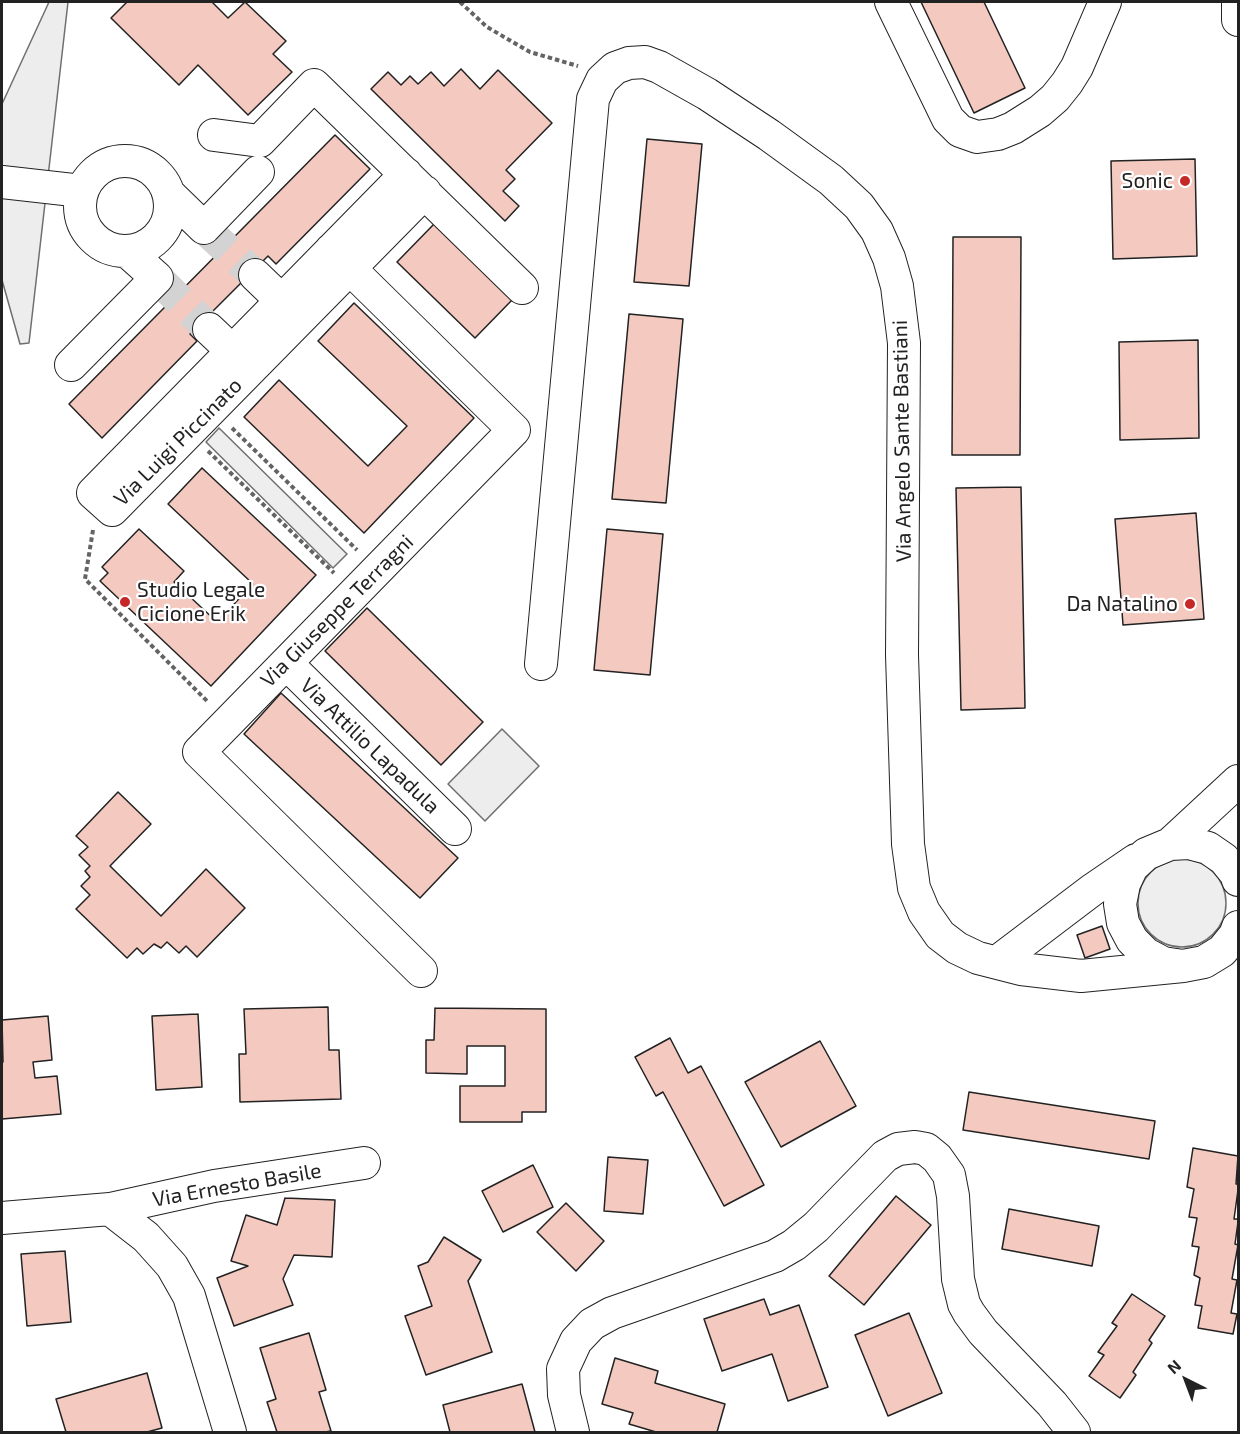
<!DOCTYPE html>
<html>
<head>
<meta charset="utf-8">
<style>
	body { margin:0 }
	#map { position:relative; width:1240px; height:1434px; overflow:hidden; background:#fff; font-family:"Exo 2",sans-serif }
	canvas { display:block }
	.frame { position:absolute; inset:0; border:3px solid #222; pointer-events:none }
	.north { position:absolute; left:1156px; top:1350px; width:60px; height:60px; -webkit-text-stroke:4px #fff; paint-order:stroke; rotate:318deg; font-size:16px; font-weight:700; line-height:24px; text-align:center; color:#222 }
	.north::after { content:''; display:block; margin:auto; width:21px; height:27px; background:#222; clip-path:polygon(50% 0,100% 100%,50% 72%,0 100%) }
</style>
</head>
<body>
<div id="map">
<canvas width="1240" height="1434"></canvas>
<div class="frame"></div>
<div class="north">N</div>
</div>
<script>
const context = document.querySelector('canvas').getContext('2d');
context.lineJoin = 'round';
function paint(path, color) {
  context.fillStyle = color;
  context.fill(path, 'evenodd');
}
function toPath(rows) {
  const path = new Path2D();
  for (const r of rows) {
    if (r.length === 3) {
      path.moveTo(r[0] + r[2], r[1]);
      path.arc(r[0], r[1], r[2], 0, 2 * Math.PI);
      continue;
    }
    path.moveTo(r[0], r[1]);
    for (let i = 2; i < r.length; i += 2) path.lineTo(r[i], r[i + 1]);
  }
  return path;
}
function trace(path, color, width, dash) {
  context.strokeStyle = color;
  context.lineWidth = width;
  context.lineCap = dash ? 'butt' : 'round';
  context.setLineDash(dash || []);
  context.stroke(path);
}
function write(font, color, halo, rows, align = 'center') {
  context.font = font + ' "Exo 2",sans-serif';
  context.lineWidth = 4.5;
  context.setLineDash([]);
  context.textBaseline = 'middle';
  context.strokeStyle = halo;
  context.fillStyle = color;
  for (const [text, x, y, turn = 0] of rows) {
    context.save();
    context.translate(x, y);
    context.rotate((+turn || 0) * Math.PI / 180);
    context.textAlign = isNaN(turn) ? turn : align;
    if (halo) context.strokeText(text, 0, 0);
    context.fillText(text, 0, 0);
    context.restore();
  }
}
const green = toPath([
	[219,428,347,554,333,568,206,442,219,428],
	[1182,903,44]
]);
const parking = toPath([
	[49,2,68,2,29,343,20,344,2,280,2,104,49,2],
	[502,729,539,766,485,821,448,784,502,729]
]);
const building = toPath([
	[127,2,212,2,228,18,245,2,286,41,273,54,292,72,248,115,198,65,179,85,111,18,127,2],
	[921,2,984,2,1025,88,974,113,921,2],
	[461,69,480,89,498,70,552,123,506,170,515,179,503,191,519,206,505,221,371,89,388,72,401,85,410,76,418,84,431,72,444,86,461,69],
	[335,135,370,169,276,264,268,256,190,334,197,341,102,438,69,404,335,135],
	[647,139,702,144,689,286,634,282,647,139],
	[1195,159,1197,256,1113,259,1111,161,1195,159],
	[434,224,512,300,475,338,397,262,434,224],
	[953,237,1021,237,1020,455,952,455,953,237],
	[354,303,474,418,364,533,244,417,279,380,368,466,407,426,318,341,354,303],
	[629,314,683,319,666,503,612,499,629,314],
	[1198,340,1199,438,1120,440,1119,342,1198,340],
	[202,468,316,575,211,686,100,581,108,573,102,567,139,529,184,571,174,582,217,622,253,584,168,504,202,468],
	[1021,487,1025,708,961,710,956,488,1021,487],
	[1196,513,1204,619,1123,625,1115,519,1196,513],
	[607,529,663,534,650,675,594,670,607,529],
	[367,608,483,722,441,765,325,651,367,608],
	[281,693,458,858,420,898,244,734,281,693],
	[118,792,151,824,110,866,161,916,206,869,245,908,197,957,186,946,179,953,167,942,161,948,154,944,143,954,137,948,127,958,76,909,90,895,81,886,90,877,85,871,90,866,79,855,88,847,76,836,118,792],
	[1102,926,1110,949,1085,958,1077,935,1102,926],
	[328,1007,329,1050,339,1050,341,1099,240,1102,239,1054,246,1054,244,1009,328,1007],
	[435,1008,546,1009,546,1112,522,1112,522,1122,460,1122,460,1086,505,1086,505,1046,467,1046,467,1074,426,1073,426,1040,434,1040,435,1008],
	[198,1014,202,1087,156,1090,152,1016,198,1014],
	[48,1016,52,1060,33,1062,35,1078,57,1076,61,1114,2,1119,2,1062,3,1062,2,1020,48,1016],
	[670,1038,688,1073,701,1066,764,1185,724,1206,663,1092,656,1096,635,1057,670,1038],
	[820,1041,856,1106,781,1147,745,1082,820,1041],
	[969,1092,1155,1121,1149,1159,963,1130,969,1092],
	[1193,1148,1238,1156,1236,1184,1238,1184,1238,1190,1234,1219,1238,1219,1238,1222,1235,1244,1238,1245,1232,1279,1237,1280,1231,1313,1237,1314,1233,1334,1198,1328,1202,1306,1195,1305,1200,1278,1194,1275,1199,1247,1192,1246,1197,1218,1189,1217,1194,1189,1187,1187,1193,1148],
	[608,1157,648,1160,643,1214,604,1211,608,1157],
	[533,1165,553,1207,503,1232,482,1191,533,1165],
	[896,1196,931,1225,864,1305,829,1276,896,1196],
	[285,1198,335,1200,332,1257,294,1255,283,1279,293,1305,234,1326,217,1278,248,1266,231,1261,246,1215,277,1225,285,1198],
	[566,1203,604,1241,576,1271,537,1232,566,1203],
	[1009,1209,1099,1226,1092,1266,1002,1249,1009,1209],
	[444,1237,481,1260,468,1281,492,1352,426,1375,405,1316,432,1306,418,1266,428,1262,444,1237],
	[65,1251,71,1322,27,1326,21,1254,65,1251],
	[1132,1294,1165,1316,1149,1340,1152,1343,1133,1372,1136,1375,1120,1398,1089,1376,1104,1355,1098,1352,1117,1326,1112,1323,1132,1294],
	[764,1299,770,1315,799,1305,828,1387,788,1401,772,1354,722,1371,704,1319,764,1299],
	[909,1313,942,1393,888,1416,855,1335,909,1313],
	[309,1333,326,1390,319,1392,331,1431,325,1432,277,1432,267,1402,276,1399,260,1348,309,1333],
	[615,1358,658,1371,655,1383,725,1404,717,1432,656,1432,629,1424,633,1413,602,1404,615,1358],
	[147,1373,162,1428,147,1432,66,1432,56,1399,147,1373],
	[522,1384,535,1432,450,1432,443,1405,522,1384]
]);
const minorTunnel = toPath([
	[204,228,255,275],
	[157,278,209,329]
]);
const path = toPath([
	[460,2,487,27,530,52,578,66],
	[232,428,357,550],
	[208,451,334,573],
	[93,530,85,579,208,702]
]);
const minor = toPath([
	[891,2,948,119,960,131,977,137,998,134,1013,128,1040,111,1055,98,1067,83,1077,67,1105,2],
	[1238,2,1238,20],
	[214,135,260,141,314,85,522,288],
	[125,206,45],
	[406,174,93,493,112,510,425,192],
	[2,182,82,191],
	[168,193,204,228,258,172],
	[331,250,514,430,199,752,421,971],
	[255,275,281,300],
	[209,329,246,364],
	[71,365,157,278,128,252],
	[286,663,455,829],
	[541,664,593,99,602,80,615,68,629,63,645,62,659,67,707,94,769,135,831,180,859,206,877,231,889,258,897,286,904,343,902,655,908,844,914,888,924,912,940,935,957,948,978,958,1021,969,1081,976,1183,966],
	[1170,844,1238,781],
	[1238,880,1236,874,1224,859,1208,848,1189,843,1170,844,1146,854,1132,867,1124,884,1120,904,1123,923,1132,940,1146,954,1163,963,1183,966,1204,962,1222,951,1235,935,1238,927],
	[997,962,1092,890,1136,860],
	[110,1209,214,1186,364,1163],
	[2,1218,110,1209,146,1237,172,1266,189,1296,230,1432],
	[573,1432,564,1395,563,1369,576,1341,592,1324,612,1313,775,1256,794,1245,816,1227,885,1156,898,1149,915,1147,926,1149,937,1158,949,1175,953,1196,958,1279,964,1304,969,1313,983,1332,1052,1404,1074,1432]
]);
const markers = [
	[1185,181,6,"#c62828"],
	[125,602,6,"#c62828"],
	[1190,604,6,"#c62828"]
];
const poiNames = [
	["Sonic",1173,181],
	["Studio Legale",137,590,"left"],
	["Cicione Erik",137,614,"left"],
	["Da Natalino",1178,604]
];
const streetNames = [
	["Via Angelo Sante Bastiani",902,441,-91],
	["Via Luigi Piccinato",178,442,-45],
	["Via Giuseppe Terragni",337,611,-45],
	["Via Attilio Lapadula",370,746,44],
	["Via Ernesto Basile",237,1185,-10]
];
paint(green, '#eee');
trace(green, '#6f6f6f', 1.5);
paint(parking, '#ededed');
trace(parking, '#6f6f6f', 1.5);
paint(building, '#f3c9c0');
trace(building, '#222', 1.5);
trace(minorTunnel, '#d3d3d3', 32, [32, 16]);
trace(minor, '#222', 34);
trace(path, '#646464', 4, [4.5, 3]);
trace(minor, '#fff', 32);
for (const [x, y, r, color] of markers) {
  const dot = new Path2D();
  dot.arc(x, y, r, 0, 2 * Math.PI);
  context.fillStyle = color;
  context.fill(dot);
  trace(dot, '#fff', 2);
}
write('21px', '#222', '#fff', poiNames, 'right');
write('21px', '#222', '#fff', streetNames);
</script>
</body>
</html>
